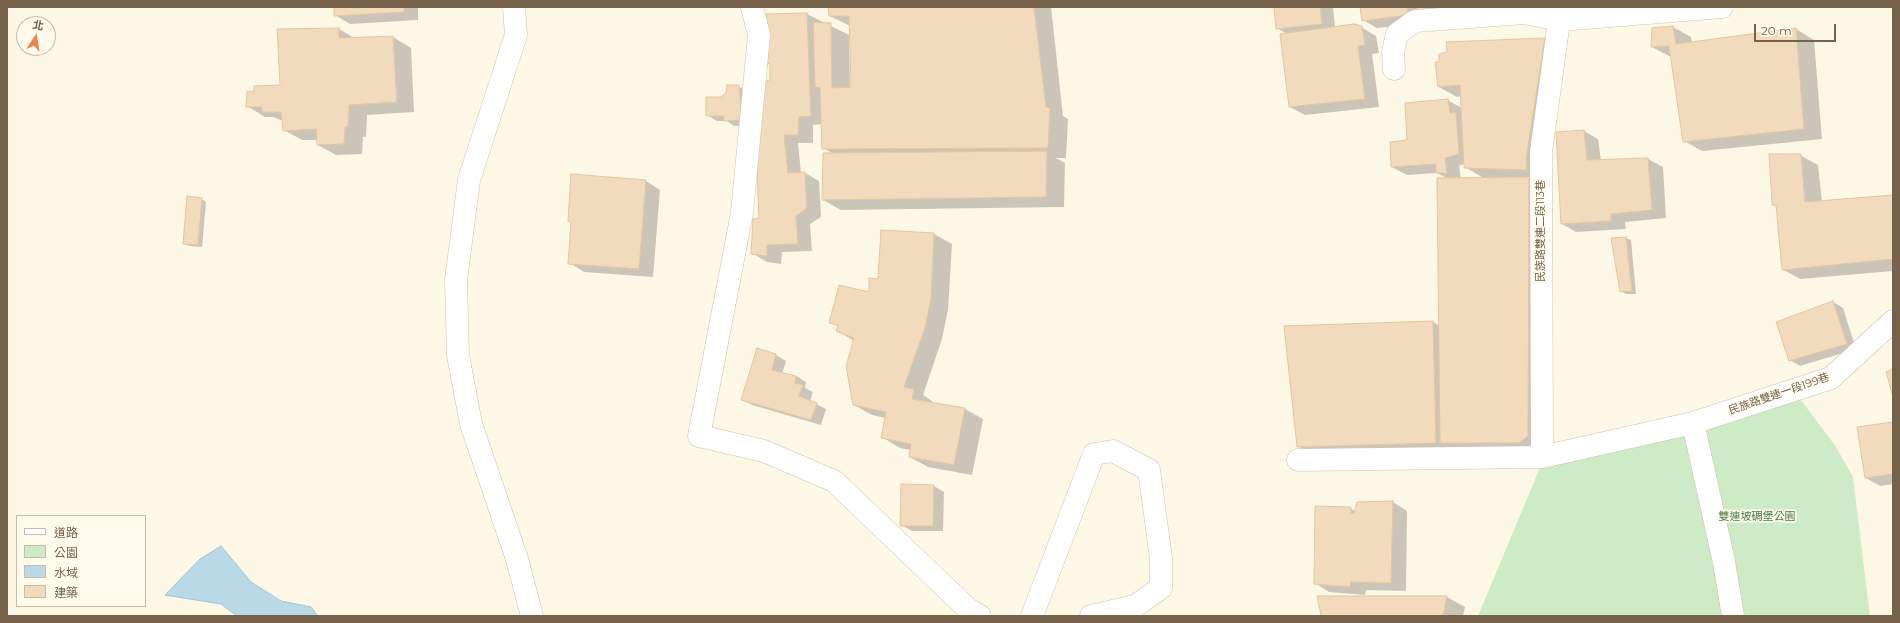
<!DOCTYPE html>
<html>
<head>
<meta charset="utf-8">
<style>
	body { margin:0 }
	#map { position:relative; width:1900px; height:623px; overflow:hidden; background:#fdf7e6; font-family:Montserrat,"Noto Sans TC",sans-serif }
	canvas { display:block }
	.frame { position:absolute; inset:0; border:8px solid #76614a; pointer-events:none }
	.legend { position:absolute; left:16px; top:515px; width:130px; height:92px; box-sizing:border-box; background:#fffbec; border:1px solid #c8bdab; margin:0; padding:5px 7px; list-style:none; font-size:12px; color:#76614a }
	.legend li { display:flex; align-items:center; gap:8px; height:20px }
	.legend b { width:20px; border:1px solid #c8bdab }
	.north { position:absolute; left:16px; top:16px; width:40px; height:40px; box-sizing:border-box; background:#fffbec; border:1px solid #c8bdab; border-radius:50%; rotate:12deg; font-size:11px; font-weight:700; line-height:16px; text-align:center; color:#76614a }
	.north::after { content:''; display:block; margin:auto; width:14px; height:18px; background:#e8874a; clip-path:polygon(50% 0,100% 100%,50% 72%,0 100%) }
	.scale { position:absolute; left:1754px; top:24px; width:82px; height:18px; box-sizing:border-box; border:2px solid #76614a; border-top:0; padding-left:5px; font-size:12px; line-height:14px; white-space:nowrap; color:#76614a; -webkit-text-stroke:3px #fffbec; paint-order:stroke }
</style>
</head>
<body>
<div id="map">
<canvas width="1900" height="623"></canvas>
<div class="frame"></div>
<ul class="legend">
<li><b style="height:5px;background:#fff"></b>道路</li>
<li><b style="height:11px;background:#cdebc4"></b>公園</li>
<li><b style="height:11px;background:#bad9e7"></b>水域</li>
<li><b style="height:11px;background:#f2dbbd"></b>建築</li>
</ul>
<div class="north">北</div>
<div class="scale">20 m</div>
</div>
<script>
const context = document.querySelector('canvas').getContext('2d');
context.lineJoin = 'round';
function paint(path, color) {
  context.fillStyle = color;
  context.fill(path, 'evenodd');
}
function toPath(rows) {
  const path = new Path2D();
  for (const r of rows) {
    path.moveTo(r[0], r[1]);
    for (let i = 2; i < r.length; i += 2) path.lineTo(r[i], r[i + 1]);
  }
  return path;
}
function trace(path, color, width, dash) {
  context.strokeStyle = color;
  context.lineWidth = width;
  context.lineCap = dash ? 'butt' : 'round';
  context.setLineDash(dash || []);
  context.stroke(path);
}
function write(font, color, halo, rows, align = 'center') {
  context.font = font + ' Montserrat,"Noto Sans TC",sans-serif';
  context.lineWidth = 3.5;
  context.setLineDash([]);
  context.textBaseline = 'middle';
  context.strokeStyle = halo;
  context.fillStyle = color;
  for (const [text, x, y, turn = 0] of rows) {
    context.save();
    context.translate(x, y);
    context.rotate((+turn || 0) * Math.PI / 180);
    context.textAlign = isNaN(turn) ? turn : align;
    if (halo) context.strokeText(text, 0, 0);
    context.fillText(text, 0, 0);
    context.restore();
  }
}
const green = toPath([
	[1801,400,1836,447,1853,477,1870,616,1478,616,1539,470,1549,459,1732,421]
]);
const water = toPath([
	[221,546,251,582,281,601,311,607,318,616,237,616,221,604,165,595,200,559,221,546]
]);
const shadow = toPath([
	[335,7,418,7,418,20,350,24,335,15],
	[829,7,1051,7,1063,116,1068,119,1066,158,1056,158,1065,163,1064,207,841,210,823,200,834,154,823,148,822,124,813,125,813,143,798,143,801,173,805,173,819,181,821,217,810,224,812,251,782,252,781,264,767,262,752,253,760,219,771,81,771,65,766,62,807,14,849,35,850,88,852,88,850,26,830,16],
	[1275,7,1333,7,1335,27,1361,27,1376,36,1379,53,1372,54,1379,107,1305,115,1290,107,1287,34,1277,28],
	[1361,7,1476,7,1422,23,1377,28,1363,20],
	[1673,27,1691,37,1692,43,1796,29,1814,40,1822,139,1702,151,1684,141,1671,57,1652,47],
	[339,29,356,39,393,37,411,48,414,112,367,115,366,137,363,137,362,154,336,155,318,145,318,140,302,140,284,130,283,121,273,117,265,117,247,106,255,93,281,86],
	[1544,39,1562,49,1545,179,1529,179,1546,189,1546,446,1316,456,1298,446,1285,326,1433,322,1440,326,1448,179,1437,173,1407,175,1392,167,1408,141,1447,100,1462,108,1461,96,1457,97,1439,87,1440,63,1448,53],
	[1464,164,1465,167,1485,179,1461,179,1459,166],
	[738,86,748,92,751,126,734,126,727,121,717,121,707,115,721,98],
	[1584,131,1598,139,1601,161,1648,159,1663,167,1666,218,1625,222,1626,229,1576,232,1562,224],
	[1800,155,1818,165,1822,202,1893,196,1893,271,1800,279,1782,269,1777,207,1773,204],
	[646,181,660,190,653,277,584,272,570,263],
	[201,199,206,202,202,247,189,246,184,243],
	[934,234,952,244,948,310,942,339,923,395,932,401,931,403,965,409,983,419,972,475,928,467,910,457,911,450,900,448,882,437,886,418,872,415,854,405,854,341,838,331,839,327,831,322,870,293,879,280],
	[1626,238,1631,240,1636,294,1626,294,1621,291],
	[1833,302,1843,308,1856,349,1800,366,1790,360],
	[776,355,786,361,782,374,796,376,806,382,805,388,813,392,810,401,826,409,821,425,752,405,742,399],
	[1893,423,1893,484,1880,486,1866,478],
	[934,486,944,492,943,531,912,531,901,525],
	[1393,502,1407,511,1406,591,1366,590,1365,595,1329,592,1315,583,1350,508,1356,512],
	[1318,597,1447,597,1465,607,1463,616,1322,616]
]);
const building = toPath([
	[334,7,404,7,404,12,334,16,334,7],
	[828,7,1034,7,1046,107,1050,108,1048,148,822,149,820,88,815,87,813,22,831,23,832,88,851,87,849,16,829,16,828,7],
	[1274,7,1320,7,1322,24,1276,29,1274,7],
	[1360,7,1407,7,1408,15,1362,21,1360,7],
	[1417,7,1463,7,1418,13,1417,7],
	[807,13,811,116,799,117,798,135,784,135,788,173,805,172,807,208,796,216,798,244,767,245,767,256,751,254,753,219,759,218,756,143,765,81,770,80,770,64,765,62,766,14,807,13],
	[1354,24,1362,26,1365,45,1358,46,1365,99,1289,107,1280,34,1354,24],
	[1673,26,1676,44,1796,28,1804,129,1683,142,1669,46,1651,47,1652,28,1673,26],
	[339,28,339,38,393,36,397,102,349,105,348,127,345,127,344,144,317,145,316,129,283,131,281,112,262,112,262,107,246,107,247,91,254,92,254,86,280,85,277,29,339,28],
	[1545,38,1526,158,1527,170,1464,168,1460,85,1438,87,1435,62,1439,62,1439,54,1447,52,1446,42,1545,38],
	[727,85,739,85,742,120,723,121,724,116,706,116,706,97,721,97,726,93,727,85],
	[1448,99,1450,113,1456,112,1459,154,1445,158,1447,173,1436,173,1436,164,1391,167,1390,142,1407,140,1405,103,1448,99],
	[1584,130,1587,160,1648,158,1652,210,1611,214,1611,221,1561,224,1556,132,1584,130],
	[1047,151,1046,197,822,200,823,153,1047,151],
	[1769,154,1801,154,1805,202,1893,195,1893,259,1782,270,1776,205,1772,205,1769,154],
	[571,174,646,180,639,269,568,264,571,222,568,221,571,174],
	[1529,177,1528,436,1519,443,1440,443,1437,178,1529,177],
	[187,196,202,198,198,245,183,244,187,196],
	[881,230,934,233,931,299,925,328,904,387,914,389,912,399,965,408,954,465,909,457,911,444,881,438,886,412,853,405,846,366,854,338,836,331,838,325,829,323,839,285,869,292,869,278,878,279,881,230],
	[1626,237,1632,291,1620,292,1611,238,1626,237],
	[1833,301,1847,344,1789,361,1776,322,1833,301],
	[1433,321,1436,443,1297,447,1284,326,1433,321],
	[757,348,776,354,772,370,796,376,795,383,803,385,799,396,817,403,811,420,741,400,757,348],
	[1893,369,1893,397,1886,372,1893,369],
	[1893,422,1893,474,1865,478,1857,427,1893,422],
	[901,484,934,485,933,526,900,526,901,484],
	[1393,501,1391,583,1351,582,1350,587,1314,584,1315,506,1351,507,1351,513,1354,513,1357,502,1393,501],
	[1317,596,1447,596,1443,616,1321,616,1317,596]
]);
const minor = toPath([
	[514,7,516,35,469,180,456,280,458,355,471,424,517,559,532,616],
	[752,7,759,35,742,213,699,436,764,451,834,481,968,609,980,616],
	[1394,69,1393,52,1397,34,1415,21,1524,13,1560,20,1722,7],
	[1693,423,1724,562,1733,616],
	[1542,457,1541,152,1561,7],
	[1298,460,1542,457,1693,423,1831,378,1893,321],
	[1032,616,1094,454,1113,451,1149,470,1161,558,1161,588,1135,606,1091,616]
]);
const streetNames = [
	["民族路雙連二段113巷",1541,231,-90],
	["民族路雙連一段199巷",1779,394,-19]
];
const parkNames = [
	["雙連坡碉堡公園",1757,517]
];
paint(green, '#cdebc4');
paint(water, '#bad9e7');
trace(water, '#a0c6d9', 1);
paint(shadow, '#0003');
paint(building, '#f2dbbd');
trace(building, '#e5c59d', 1);
trace(minor, '#cfc1ac', 23);
trace(minor, '#fff', 22);
write('11px', '#76614a', '#fffbec', streetNames);
write('11px', '#4a7c42', '#fffbec', parkNames);
</script>
</body>
</html>
